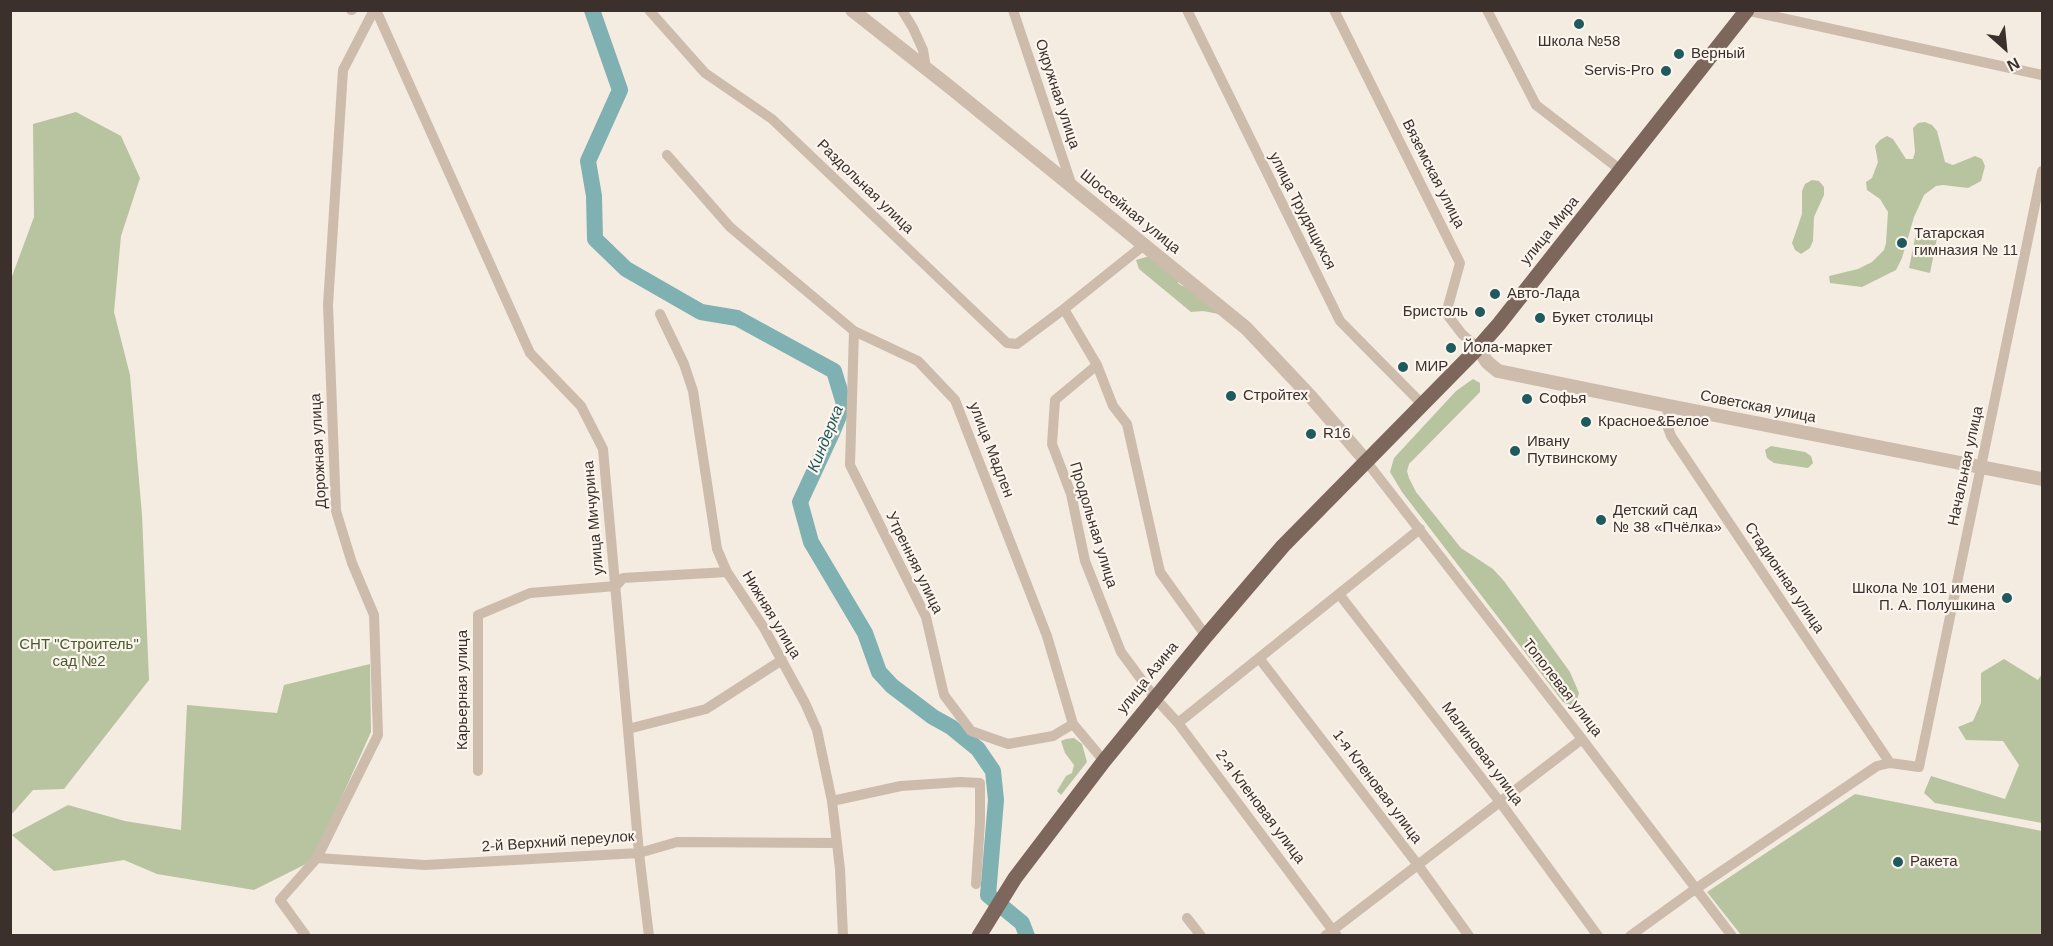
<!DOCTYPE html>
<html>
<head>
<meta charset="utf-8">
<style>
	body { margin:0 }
	#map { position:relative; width:2053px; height:946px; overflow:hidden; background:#f4ebe1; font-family:Helvetica,sans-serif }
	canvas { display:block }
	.frame { position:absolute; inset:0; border:12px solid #3b302b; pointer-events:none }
	.north { position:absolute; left:1975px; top:18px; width:60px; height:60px; -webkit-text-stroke:4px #fbf5ee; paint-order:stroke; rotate:153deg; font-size:16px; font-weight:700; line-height:24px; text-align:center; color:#3b302b }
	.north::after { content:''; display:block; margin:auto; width:21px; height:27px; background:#3b302b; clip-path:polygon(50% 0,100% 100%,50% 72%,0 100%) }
</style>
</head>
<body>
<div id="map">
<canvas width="2053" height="946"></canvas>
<div class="frame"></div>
<div class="north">N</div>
</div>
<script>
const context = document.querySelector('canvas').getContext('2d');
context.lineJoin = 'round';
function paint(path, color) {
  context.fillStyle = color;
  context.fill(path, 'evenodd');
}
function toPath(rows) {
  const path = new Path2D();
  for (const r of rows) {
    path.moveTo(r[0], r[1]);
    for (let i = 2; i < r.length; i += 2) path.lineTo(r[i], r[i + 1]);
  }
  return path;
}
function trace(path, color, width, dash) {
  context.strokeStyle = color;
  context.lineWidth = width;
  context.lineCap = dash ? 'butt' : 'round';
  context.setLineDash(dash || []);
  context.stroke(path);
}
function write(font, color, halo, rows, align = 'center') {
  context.font = font + ' Helvetica,sans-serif';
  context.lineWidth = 4.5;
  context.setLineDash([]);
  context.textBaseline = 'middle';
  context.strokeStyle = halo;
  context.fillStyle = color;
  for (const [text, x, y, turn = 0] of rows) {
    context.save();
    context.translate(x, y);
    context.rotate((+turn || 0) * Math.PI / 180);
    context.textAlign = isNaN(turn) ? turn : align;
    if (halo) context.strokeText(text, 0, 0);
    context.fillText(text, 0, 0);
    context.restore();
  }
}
const green = toPath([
	[76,112,121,136,140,178,121,236,114,312,130,375,142,515,149,680,64,789,33,790,11,815,11,279,34,217,33,124],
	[1925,122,1932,125,1937,131,1945,162,1953,165,1975,156,1982,159,1985,166,1981,181,1968,188,1943,185,1936,186,1924,195,1914,217,1902,258,1896,270,1862,287,1830,283,1829,276,1858,269,1872,262,1884,250,1886,243,1888,212,1880,199,1867,190,1866,182,1872,178,1878,162,1875,146,1880,140,1887,136,1893,139,1906,159,1913,159,1915,152,1913,128,1918,123],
	[1812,180,1819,181,1824,187,1824,195,1814,217,1813,241,1810,248,1801,254,1795,250,1792,243,1802,214,1802,191,1805,184],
	[1917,228,1938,233,1930,273,1909,268],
	[1153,255,1178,278,1178,283,1182,286,1189,287,1219,314,1203,311,1191,312,1139,269,1136,260],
	[1473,379,1480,383,1480,392,1409,464,1407,471,1409,478,1416,492,1461,548,1493,569,1504,581,1570,672,1579,693,1577,700,1571,706,1563,702,1402,492,1390,472,1394,458,1456,391],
	[1771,446,1805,452,1811,456,1813,463,1808,468,1774,463,1767,458,1765,450],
	[2004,659,2038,680,2042,674,2042,823,1935,803,1924,793,1931,776,2005,799,2019,765,2003,741,1966,740,1958,727,1973,721,1981,703,1981,673],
	[370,664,371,732,314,859,308,863,254,890,157,874,124,860,54,871,12,835,68,805,125,821,181,830,187,705,277,713,284,685],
	[1074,738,1082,744,1087,762,1061,795,1057,791,1066,776,1072,773,1074,765,1065,753,1061,741,1066,739],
	[1855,794,2042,831,2042,935,1741,935,1707,892]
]);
const river = toPath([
	[592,10,620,90,588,161,594,196,595,239,626,269,701,312,737,318,834,371,844,404,832,433,800,502,811,542,865,633,879,672,892,686,933,717,951,727,978,749,993,771,996,800,988,895,1022,923,1027,936]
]);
const minor = toPath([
	[351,10,352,10],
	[376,10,530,353,581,406,603,449,639,853,649,936],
	[649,10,705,73,772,119,1007,343,1017,344,1064,309,1144,245],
	[902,10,913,28,923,50,926,68],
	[1013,10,1072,186],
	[1187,10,1340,321,1422,404],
	[1334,10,1460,263,1447,310,1449,317,1462,334,1478,348],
	[1487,10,1536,105,1622,171],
	[1745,10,2042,75],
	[667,155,730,227,854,331,918,361,955,400,1047,636,1073,724,1104,761],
	[1064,309,1097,365,1113,406,1127,424,1160,572,1206,636],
	[660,314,684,364,693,391,717,549,727,572,764,628,805,703,817,730,832,801,840,869,843,936],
	[854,331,850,465,926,617,944,695,971,731,1008,744,1053,736,1073,724],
	[1097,365,1055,400,1052,444,1071,494,1085,561,1121,652,1155,698,1178,723,1337,936],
	[1669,406,1666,422,1671,436,1890,763],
	[1366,461,1582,739,1732,936],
	[1339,594,1500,802,1598,936],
	[1259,658,1418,865,1469,936],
	[1178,723,1420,529],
	[628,729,706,709,782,660],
	[478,771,478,615,530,593,616,586,623,578,727,572],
	[832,801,901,786,960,782,980,783,980,822,976,884],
	[317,858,425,865,639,853,677,842,837,843],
	[1187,918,1201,936],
	[306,936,280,900,317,858,378,735,374,615,352,563,336,511,328,305,343,70,374,10],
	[1325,936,1582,739],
	[1630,936,1691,892,1877,766,1890,763,1919,767,2042,171]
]);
const tertiary = toPath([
	[852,10,951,88,1246,328,1311,397,1366,461],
	[1478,348,1487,362,1498,371,1669,406,2042,479]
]);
const primary = toPath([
	[979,936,1015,878,1104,761,1206,636,1283,546,1478,348,1499,324,1747,10]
]);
const markers = [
	[1579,24,6,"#1f5a5e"],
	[1679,54,6,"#1f5a5e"],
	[1666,71,6,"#1f5a5e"],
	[1902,243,6,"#1f5a5e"],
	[1495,294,6,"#1f5a5e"],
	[1480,312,6,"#1f5a5e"],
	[1540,318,6,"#1f5a5e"],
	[1451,348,6,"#1f5a5e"],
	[1403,367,6,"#1f5a5e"],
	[1231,396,6,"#1f5a5e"],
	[1527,399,6,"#1f5a5e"],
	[1586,422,6,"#1f5a5e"],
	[1311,434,6,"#1f5a5e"],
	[1515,451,6,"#1f5a5e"],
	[1601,520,6,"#1f5a5e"],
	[2007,598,6,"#1f5a5e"],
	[1898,862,6,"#1f5a5e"]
];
const poiNames = [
	["Школа №58",1579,42,"center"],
	["Верный",1691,54],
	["Servis-Pro",1654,71,"right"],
	["Татарская",1914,234],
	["гимназия № 11",1914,251],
	["Авто-Лада",1507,294],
	["Бристоль",1468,312,"right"],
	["Букет столицы",1552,318],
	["Йола-маркет",1463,348],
	["МИР",1415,367],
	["Стройтех",1243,396],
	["Софья",1539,399],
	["Красное&Белое",1598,422],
	["R16",1323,434],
	["Ивану",1527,442],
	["Путвинскому",1527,459],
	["Детский сад",1613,511],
	["№ 38 «Пчёлка»",1613,528],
	["Школа № 101 имени",1995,589,"right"],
	["П. А. Полушкина",1995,606,"right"],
	["Ракета",1910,862]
];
const streetNames = [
	["Окружная улица",1057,94,72],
	["Вяземская улица",1433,174,63],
	["Раздольная улица",865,187,44],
	["улица Трудящихся",1302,211,63],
	["Шоссейная улица",1130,212,39],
	["улица Мира",1550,231,-51],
	["Советская улица",1758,407,11],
	["улица Мадлен",991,450,69],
	["Дорожная улица",319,451,-93],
	["Начальная улица",1966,466,-78],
	["улица Мичурина",594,518,-95],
	["Продольная улица",1093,525,73],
	["Утренняя улица",914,563,64],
	["Стадионная улица",1784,578,56],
	["Нижняя улица",771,615,59],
	["улица Азина",1148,678,-51],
	["Тополевая улица",1562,688,52],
	["Карьерная улица",463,690,-90],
	["Малиновая улица",1482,754,53],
	["1-я Кленовая улица",1377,787,53],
	["2-я Кленовая улица",1260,807,53],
	["2-й Верхний переулок",558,842,-4]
];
const parkNames = [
	["СНТ \"Строитель\"",79,645],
	["сад №2",79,662]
];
const waterNames = [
	["Киндерка",826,439,-68]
];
paint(green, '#b8c4a0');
trace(river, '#7fb0b2', 16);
trace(minor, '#cdbbac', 10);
trace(tertiary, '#cdbbac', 14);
trace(primary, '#7d675c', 15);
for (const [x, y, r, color] of markers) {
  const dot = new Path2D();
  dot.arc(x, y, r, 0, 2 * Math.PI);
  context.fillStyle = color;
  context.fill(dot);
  trace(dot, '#fbf5ee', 2);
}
write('15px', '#3b302b', '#fbf5ee', poiNames, 'left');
write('15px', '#3b302b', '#fbf5ee', streetNames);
write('15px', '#4a5a2e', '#fbf5ee', parkNames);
write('italic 16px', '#1f5a5e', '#fbf5ee', waterNames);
</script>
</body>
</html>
